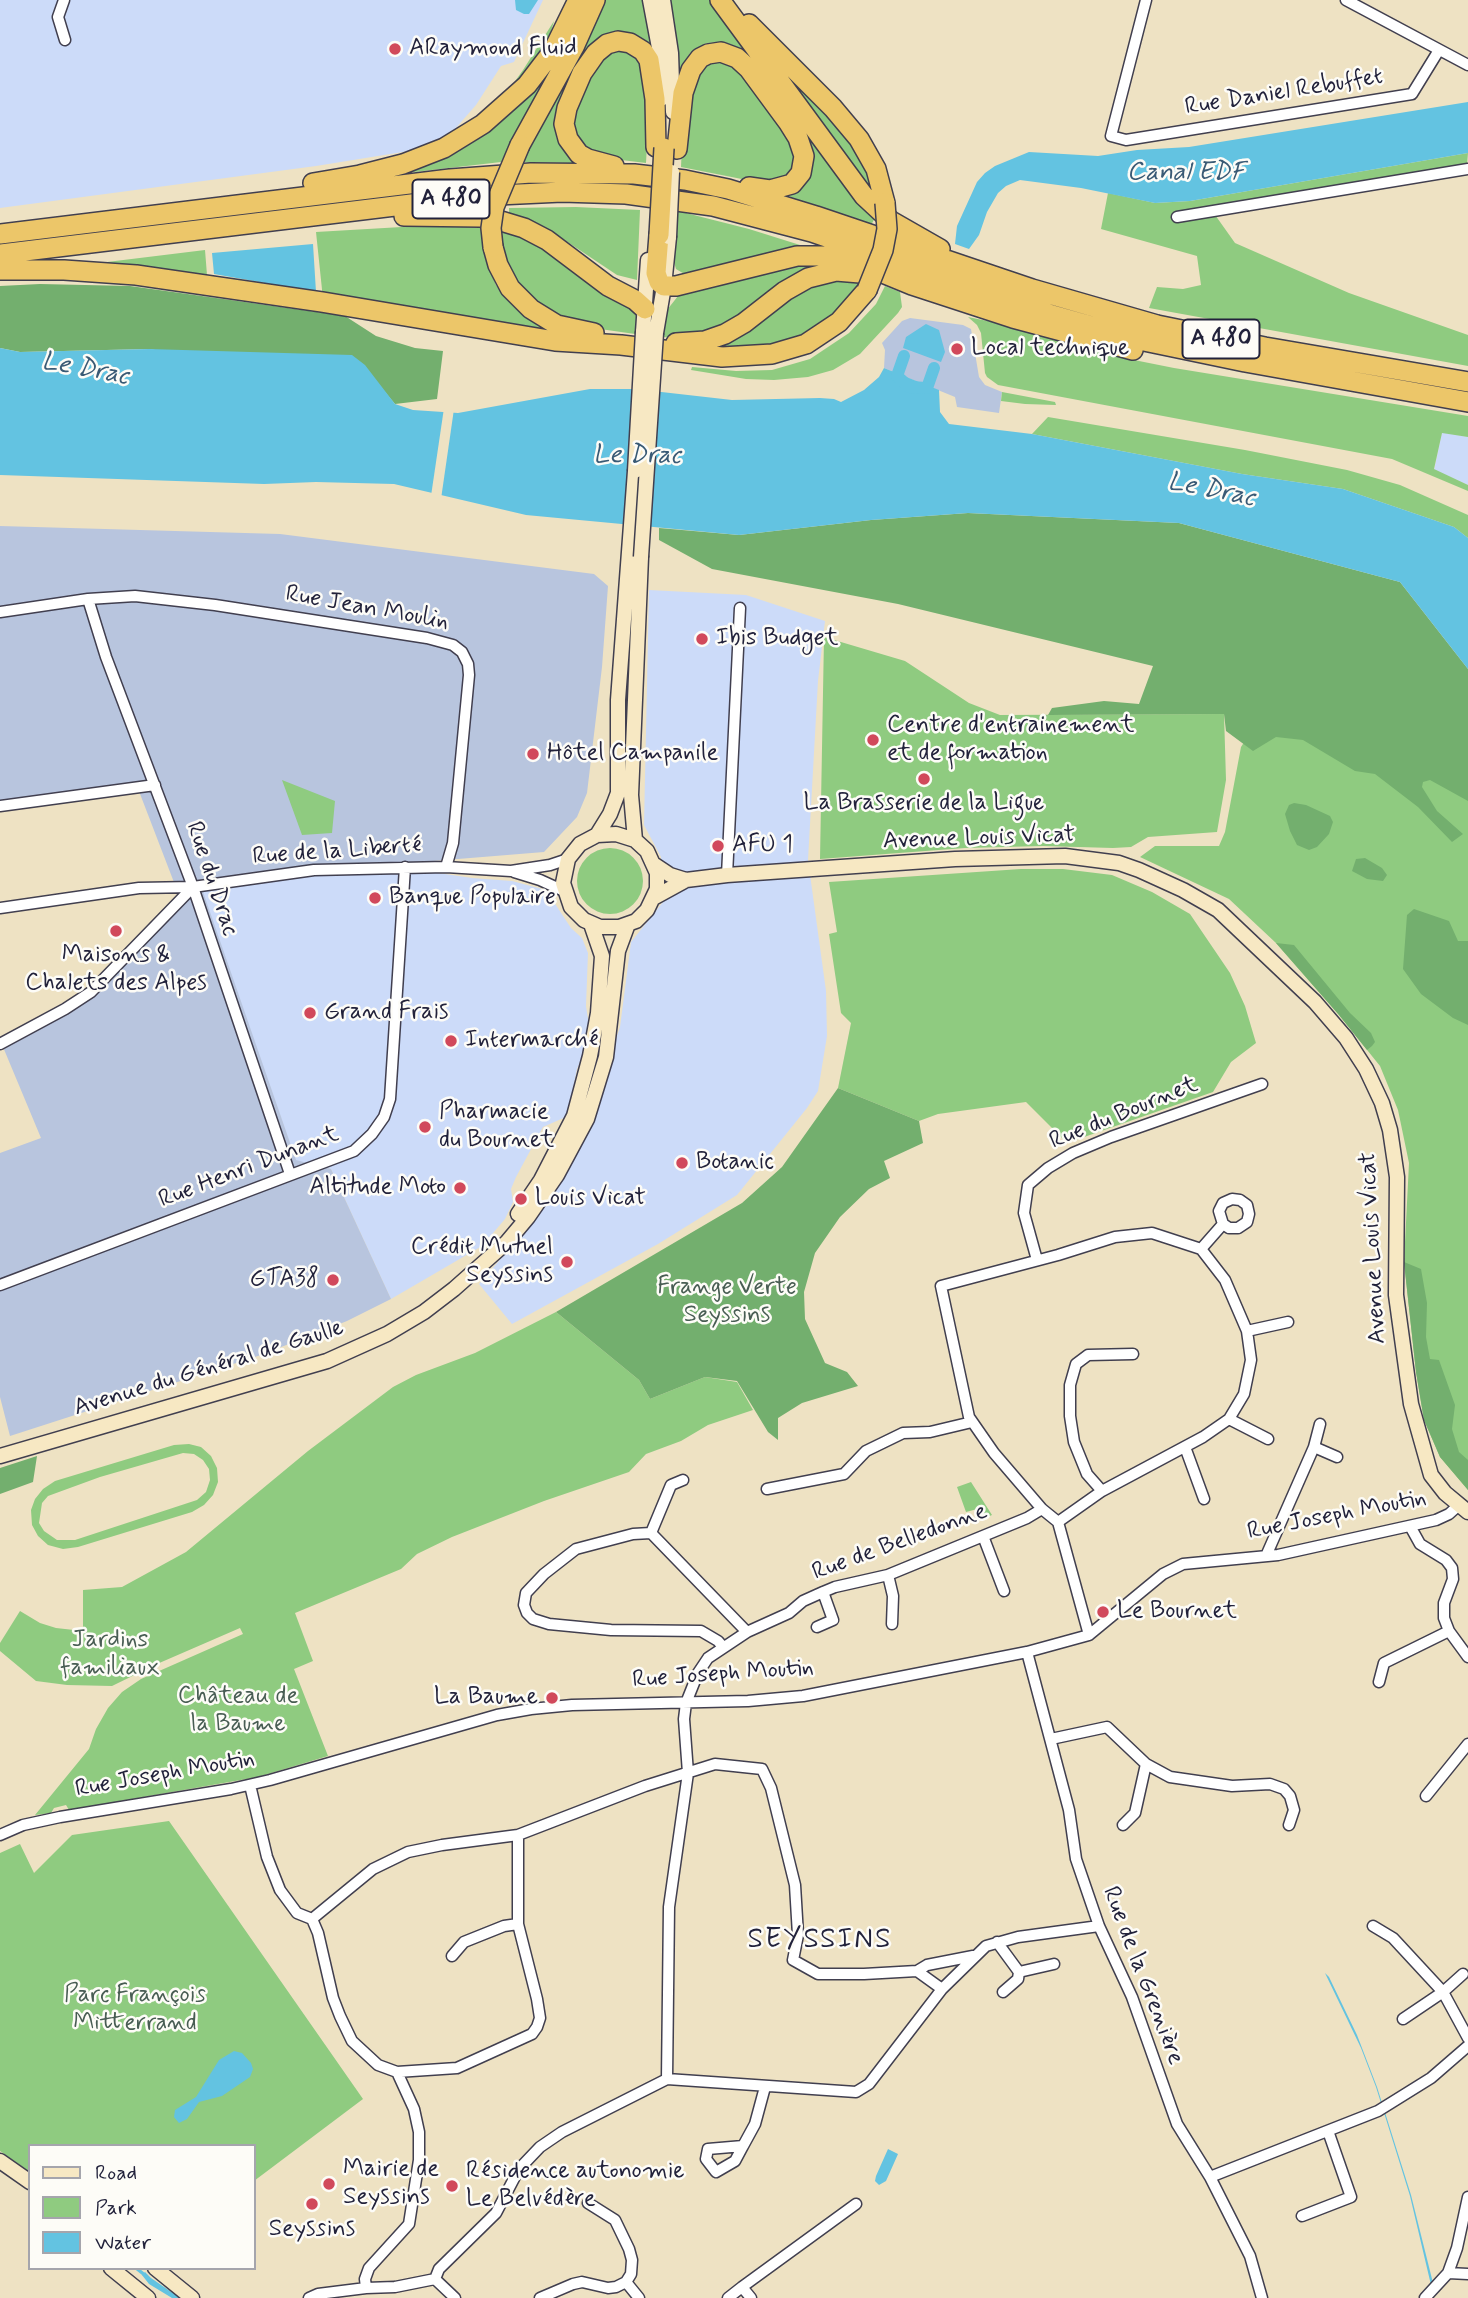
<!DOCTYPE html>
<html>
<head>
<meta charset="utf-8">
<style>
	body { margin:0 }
	#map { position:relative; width:1468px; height:2298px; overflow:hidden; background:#eee2c3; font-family:Mynerve,sans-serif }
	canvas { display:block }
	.legend { position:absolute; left:28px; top:2144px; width:228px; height:126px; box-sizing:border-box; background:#fdfcf7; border:2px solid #a5a5ac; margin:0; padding:9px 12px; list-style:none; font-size:21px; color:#22223b }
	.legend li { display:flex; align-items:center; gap:14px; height:35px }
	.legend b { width:35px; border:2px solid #a5a5ac }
</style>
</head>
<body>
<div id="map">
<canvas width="1468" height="2298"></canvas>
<ul class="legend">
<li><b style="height:9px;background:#f7e8c3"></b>Road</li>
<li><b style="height:19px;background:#8fcb80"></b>Park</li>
<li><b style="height:19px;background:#63c3e1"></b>Water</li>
</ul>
</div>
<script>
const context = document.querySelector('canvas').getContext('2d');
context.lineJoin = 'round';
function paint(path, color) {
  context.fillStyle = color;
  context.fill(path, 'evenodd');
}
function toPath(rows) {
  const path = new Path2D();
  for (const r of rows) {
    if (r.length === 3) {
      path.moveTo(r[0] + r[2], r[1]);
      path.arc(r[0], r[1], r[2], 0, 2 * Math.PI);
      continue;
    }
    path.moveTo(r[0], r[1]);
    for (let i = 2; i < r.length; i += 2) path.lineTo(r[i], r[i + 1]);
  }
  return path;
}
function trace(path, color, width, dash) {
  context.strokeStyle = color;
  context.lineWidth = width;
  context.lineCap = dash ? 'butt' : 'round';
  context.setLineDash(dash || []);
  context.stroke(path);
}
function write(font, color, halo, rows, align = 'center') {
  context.font = font + ' Mynerve,sans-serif';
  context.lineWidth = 5;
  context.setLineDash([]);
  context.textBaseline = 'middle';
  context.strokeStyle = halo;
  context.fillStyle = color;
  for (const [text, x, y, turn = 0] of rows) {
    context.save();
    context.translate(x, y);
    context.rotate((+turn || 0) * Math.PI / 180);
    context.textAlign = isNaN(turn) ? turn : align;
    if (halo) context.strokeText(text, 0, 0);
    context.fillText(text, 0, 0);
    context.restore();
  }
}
const built = toPath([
	[0,0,543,0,514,62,501,66,476,105,455,129,434,142,409,151,316,166,0,208],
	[1442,432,1468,437,1468,485,1434,470],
	[649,590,746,595,825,621,818,681,808,860,826,991,827,1036,818,1091,807,1108,737,1195,658,1244,512,1324,479,1284,523,1233,583,1135,620,1027,631,942,663,902,661,857,644,825],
	[384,865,472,878,512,881,546,890,571,928,582,938,588,953,586,1006,591,1038,577,1069,568,1116,543,1127,516,1177,511,1189,513,1202,505,1219,482,1246,391,1299,331,1169,296,1161,200,886]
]);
const industrial = toPath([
	[910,318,963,325,971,329,979,377,985,385,1002,392,999,413,957,407,955,397,884,368,885,350,882,343,902,321],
	[0,526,280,534,594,574,608,586,602,667,587,793,577,817,544,852,384,865,201,886,296,1160,331,1169,391,1299,347,1321,261,1355,10,1436,0,1397,0,1153,41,1138,3,1047,66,1011,180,898,137,786,0,804]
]);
const green = toPath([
	[597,0,646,0,658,71,601,37,596,40,582,56,559,103,555,127,557,139,574,163,519,162],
	[668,0,714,0,858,202,875,218,871,225,789,197,810,173,811,156,739,49,724,42,707,43,690,53,680,73,674,18],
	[554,21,547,45,496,108,523,70],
	[568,37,501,162,397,174,467,141],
	[618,47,640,56,649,108,646,163,605,158,580,145,571,119,595,62],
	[711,58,733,63,788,136,798,155,793,173,767,184,681,167,683,119,695,71],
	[782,70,860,148,881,206],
	[1468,153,1467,164,1213,212,1235,243,1349,293,1468,335,1468,366,1149,308,1157,287,1183,289,1201,285,1197,256,1101,229,1108,193,1155,203,1190,201],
	[576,207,640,210,637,280,617,275,563,239,509,214,509,208],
	[678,211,749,229,800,245,799,248,686,275,676,269,674,262],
	[436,225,481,228,486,261,496,285,513,306,552,332,323,299,316,232],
	[498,227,532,240,632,310,638,319,642,335,586,327,539,307,507,271],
	[205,250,207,275,113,267,107,262],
	[799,263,822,263,733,325,682,338,662,337,663,322,667,310,678,296,686,290],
	[825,280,866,280,814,334,747,352,710,346,783,301],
	[885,286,900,292,902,307,898,313,860,354,833,370,808,377,774,380,746,379,691,370,692,367,736,371,772,370,810,359,849,333,876,304],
	[968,317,1002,324,1109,355,1174,368,1468,416,1468,437,1442,433,1434,469,1468,485,1468,491,1392,459,998,385,987,377,985,373,981,333,977,325],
	[1002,392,1055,402,1056,405,1025,404,1001,401],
	[1048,417,1245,450,1347,470,1400,485,1468,515,1468,538,1454,527,1343,489,1242,474,1032,434],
	[824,637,905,661,969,703,1000,715,1224,714,1226,780,1217,832,1148,837,1131,847,1113,848,1043,846,965,848,820,859],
	[1263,721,1468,785,1468,1490,1440,1457,1424,1420,1416,1372,1404,1262,1409,1163,1398,1110,1380,1066,1339,1015,1276,943,1229,899,1140,857,1155,846,1219,846,1225,832,1241,747,1250,733],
	[282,780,335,801,332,833,302,835],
	[610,881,33],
	[1021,869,1063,869,1112,875,1152,892,1190,914,1230,973,1245,1006,1256,1043,1231,1062,1213,1092,1067,1143,1026,1102,938,1114,919,1121,838,1088,851,1023,841,1013,829,934,837,932,829,882],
	[556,1312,639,1380,650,1399,705,1377,737,1382,753,1410,708,1425,681,1441,646,1454,629,1472,544,1501,452,1537,417,1554,401,1569,295,1613,313,1661,294,1669,328,1756,258,1777,69,1810,66,1805,54,1808,51,1813,35,1815,89,1749,96,1729,108,1708,122,1692,141,1679,243,1634,240,1628,157,1664,112,1686,67,1685,36,1681,0,1651,0,1643,20,1611,40,1623,56,1628,83,1631,83,1590,122,1587,186,1552,308,1451,393,1387,416,1375,475,1353],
	[189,1444,201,1447,211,1456,217,1468,218,1482,213,1495,204,1505,192,1512,78,1547,63,1549,48,1545,38,1536,32,1525,31,1510,35,1499,43,1489,55,1481,174,1445],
	[183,1453,194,1454,203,1460,209,1469,210,1480,206,1492,197,1500,75,1540,57,1540,44,1531,39,1523,42,1503,48,1496,100,1477],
	[971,1482,992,1515,985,1518,981,1508,966,1512,957,1487],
	[169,1821,363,2099,254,2181,254,2146,30,2146,30,2172,0,2151,0,1853,20,1844,34,1873,72,1835]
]);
const forest = toPath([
	[40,284,130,286,345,316,376,336,415,348,443,351,437,399,395,404,379,385,149,349,20,352,0,348,0,286],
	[968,513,1179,523,1400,582,1468,669,1468,801,1430,780,1423,782,1422,787,1437,811,1463,834,1452,842,1418,807,1375,774,1355,771,1303,740,1276,737,1253,751,1226,731,1224,714,1048,715,1052,708,1104,701,1139,704,1153,666,898,604,712,569,659,540,659,528,739,535,871,520],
	[1294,803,1306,805,1330,816,1333,822,1329,834,1317,847,1309,850,1297,845,1290,831,1285,814,1289,805],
	[1365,858,1382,868,1387,875,1383,881,1367,879,1352,871,1356,859],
	[1414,909,1449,921,1458,941,1468,941,1468,1025,1453,1018,1421,994,1403,969,1407,915],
	[1276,943,1294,945,1350,1013,1371,1033,1375,1042,1372,1046,1367,1050,1339,1015],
	[838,1088,919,1121,923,1143,884,1161,890,1178,869,1189,840,1217,815,1253,804,1292,805,1319,825,1363,847,1372,858,1386,802,1403,778,1418,778,1440,768,1432,737,1381,705,1377,650,1399,639,1380,556,1312,742,1203,782,1167],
	[1404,1262,1421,1269,1427,1303,1426,1337,1430,1359,1439,1360,1455,1405,1452,1429,1459,1452,1468,1460,1468,1490,1440,1457,1424,1420,1416,1372],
	[37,1456,33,1482,0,1494,0,1468]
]);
const water = toPath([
	[515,0,538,0,529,14,524,14,516,10],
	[1468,102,1468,153,1190,201,1155,203,1081,188,1020,180,1006,186,998,193,987,212,979,235,969,249,955,244,957,226,977,182,985,173,995,166,1029,152,1098,156,1137,150,1189,147],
	[313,244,316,292,214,274,212,253],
	[926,324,939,330,945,352,941,362,903,348,906,337],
	[0,348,20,352,149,349,352,355,365,365,395,404,413,410,458,413,590,389,635,389,732,400,820,398,834,399,841,402,864,390,879,377,884,368,939,390,940,412,949,424,1032,434,1242,474,1343,489,1454,527,1468,538,1468,669,1400,582,1179,523,968,513,871,520,739,535,526,515,394,484,316,482,264,484,0,475],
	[1325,1973,1329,1977,1357,2035,1377,2087,1411,2195,1433,2283,1431,2285,1410,2196,1376,2087,1361,2048],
	[234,2051,242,2053,251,2063,253,2069,250,2077,222,2096,199,2102,187,2119,179,2123,174,2117,175,2110,196,2097,219,2060],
	[888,2149,898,2154,886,2181,879,2185,875,2181,876,2176],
	[145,2272,151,2278,180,2298,172,2298,149,2284,142,2275]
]);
const pier = toPath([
	[444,408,454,409,441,499,431,496]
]);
const stream = toPath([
	[136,2268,146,2276]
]);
const canal = toPath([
	[904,356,897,376,909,387,927,388,934,368]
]);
const street = toPath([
	[64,0,58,17,65,40],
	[1146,0,1111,136,1126,140,1412,94,1439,50],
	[1346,0,1468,65],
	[1177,217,1468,169],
	[88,599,106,657,193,887,290,1174],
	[0,612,88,599,135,596,215,605,427,638,453,645,462,652,468,664,469,675,453,843,446,867],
	[0,806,155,785],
	[514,872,540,880,564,891],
	[727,875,740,608],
	[0,908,139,888,193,887,314,870,446,867,511,871,550,865,568,859],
	[0,1044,65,1009,91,992,193,887],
	[1201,1249,1223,1224,1219,1211,1223,1203,1232,1199,1240,1200,1247,1205,1249,1214,1247,1222,1238,1228,1229,1228,1223,1224],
	[1037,1260,1024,1213,1028,1185,1048,1168,1073,1153,1111,1137,1262,1084],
	[0,1285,354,1151,372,1134,384,1117,390,1099,405,867],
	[1247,1331,1288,1322],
	[1229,1419,1268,1439],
	[1185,1447,1204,1499],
	[1314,1447,1320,1424],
	[767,1489,844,1474,866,1451,903,1433,930,1432,972,1422],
	[1102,1491,1087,1474,1074,1442,1070,1416,1070,1385,1076,1364,1088,1355,1133,1354],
	[1058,1522,1102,1491,1203,1437,1229,1419,1244,1394,1251,1360,1247,1331,1225,1280,1201,1249,1152,1233,1115,1237,1058,1255,941,1286,969,1417,994,1453,1042,1509,1058,1522,1089,1635],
	[1410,1526,1420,1544,1446,1560,1452,1568,1453,1579,1444,1603,1444,1618,1449,1631,1468,1657],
	[651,1533,671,1485,683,1480],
	[983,1536,1004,1591],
	[1266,1556,1314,1447,1337,1457],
	[888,1575,893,1596,892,1624],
	[817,1627,833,1620,823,1592],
	[723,1647,718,1641,701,1631,611,1630,549,1624,533,1619,527,1613,524,1605,526,1593,544,1574,576,1549,633,1534,651,1533,747,1632],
	[1027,1652,1069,1810,1076,1859,1099,1926,1132,1997,1177,2124,1210,2177,1250,2256,1262,2298],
	[1379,1682,1384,1663,1449,1631],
	[1051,1739,1107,1727,1146,1764,1170,1777,1232,1786,1270,1784,1284,1789,1290,1796,1294,1810,1289,1825],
	[250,1785,267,1857,280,1890,297,1913,312,1919,318,1933,333,1998,340,2016,352,2041,378,2065,397,2072,414,2109,419,2132,419,2160,409,2224,369,2268,365,2279,366,2288],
	[1426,1796,1468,1744],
	[1123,1825,1135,1813,1146,1764],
	[0,1835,23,1825,60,1817,231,1789,270,1780,497,1715,531,1709,572,1705,748,1701,803,1696,1027,1652,1089,1635,1163,1574,1183,1564,1278,1555,1436,1520,1449,1514,1459,1505],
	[312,1919,373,1869,408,1852,442,1845,518,1835,645,1786,715,1764,762,1769,771,1788,795,1885,798,1935,793,1960,818,1974,864,1974,917,1971,927,1965,973,1956],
	[1373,1926,1393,1938,1443,1992,1468,2038],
	[997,1942,1019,1972,1018,1979,1003,1992],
	[452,1956,464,1942,504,1926,518,1924],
	[917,1971,942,1989],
	[1019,1972,1054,1964],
	[1403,2019,1443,1992,1463,1974],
	[397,2072,457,2068,532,2034,537,2027,540,2018,537,1999,518,1924,518,1835],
	[667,2079,856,2092,869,2084,942,1989,986,1946,1018,1937,1099,1926],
	[743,2146,735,2161,716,2172,706,2159,708,2149,743,2146,755,2124,765,2087],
	[1210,2177,1378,2111,1431,2078,1468,2046],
	[1302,2216,1351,2197,1328,2131],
	[1448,2273,1468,2274],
	[435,2279,455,2298],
	[626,2282,639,2298],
	[309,2298,318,2294,366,2288,395,2287,435,2279,439,2269,496,2213,519,2169,540,2147,562,2132,667,2079,669,1907,688,1773,684,1719,686,1703,698,1673,708,1658,747,1632,789,1613,803,1601,823,1592,835,1587,888,1575,1027,1518,1042,1509],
	[540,2298,573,2284,582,2282,608,2288,616,2287,626,2282,631,2274,632,2260,629,2249,615,2220,588,2203],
	[728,2298,742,2287],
	[751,2298,742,2287,856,2204],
	[1425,2298,1448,2273,1457,2248,1468,2197]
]);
const secondary = toPath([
	[650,0,663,69,661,99],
	[663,0,671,53,673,112],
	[643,332,648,260],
	[656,333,664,286,669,237],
	[597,835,616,834,635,840,647,851,657,873,657,889,647,910,636,921,619,927,600,927,584,920,571,907,563,883,568,859,580,844,597,835,610,814,618,793,618,700,635,471],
	[635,840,631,795,641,557],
	[655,865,670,875,686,880],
	[655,897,686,880,727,875,955,859,1065,856,1119,863,1139,870,1183,890,1218,910,1315,1002,1346,1038,1366,1069,1382,1103,1390,1130,1397,1177,1396,1295,1411,1404,1431,1475,1445,1493,1468,1512],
	[518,1214,541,1180,574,1116,590,1056,598,1013,602,956,591,924],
	[0,1456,327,1361,387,1334,424,1312,454,1289,507,1242,528,1217,557,1175,587,1119,606,1057,618,951,628,924],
	[0,2161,30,2182],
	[111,2268,148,2298],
	[155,2268,192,2298]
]);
const highway = toPath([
	[720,0,864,196,891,221,940,249],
	[749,24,833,108,859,139,876,169,885,203],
	[520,145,574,47,595,0],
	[677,149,683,93,691,70,700,58,708,54,721,52,737,58,749,69,788,122,798,138,804,156,801,173,792,184,770,190,749,187],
	[614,166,588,159,579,154,568,139,564,124,567,108,582,73,596,53,607,44,618,41,630,43,643,51,649,60,655,99,656,147],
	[313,183,360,175,403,164,444,148,483,124,527,85,553,51,578,0],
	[404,216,480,217,501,221,524,228,547,240,608,286,635,300,645,309],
	[0,234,450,179,531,173,634,174,685,180,728,189,816,216,1032,289,1157,325,1265,347,1468,382],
	[659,235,656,273,659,282,664,286,676,286,797,256,828,256,856,262,912,285,1013,318,1133,350],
	[493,247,498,265,510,288,531,309,557,325,594,333],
	[0,254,477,196,562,192,626,194,713,206,812,232,1052,315,1144,341,1245,362,1468,402],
	[0,270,64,270,136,275,322,302,555,341,621,345,722,357,772,354,806,344,839,322,867,290],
	[676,343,705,341,725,334,744,323,785,291,808,278,836,271,860,273]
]);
const secondaryBridge = toPath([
	[669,237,672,172],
	[635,471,643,332],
	[641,557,656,333]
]);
const highwayBridge = toPath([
	[659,235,664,148],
	[493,247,491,228,494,207,520,145],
	[867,290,883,250,887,229,885,203]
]);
const markers = [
	[395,49,7,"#d1495b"],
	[957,349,7,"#d1495b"],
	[702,639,7,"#d1495b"],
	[873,740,7,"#d1495b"],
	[533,754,7,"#d1495b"],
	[924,779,7,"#d1495b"],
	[718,846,7,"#d1495b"],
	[375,898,7,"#d1495b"],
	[116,931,7,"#d1495b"],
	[310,1013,7,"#d1495b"],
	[451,1041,7,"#d1495b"],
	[425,1127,7,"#d1495b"],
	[682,1163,7,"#d1495b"],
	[460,1188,7,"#d1495b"],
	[521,1199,7,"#d1495b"],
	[567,1262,7,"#d1495b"],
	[333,1280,7,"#d1495b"],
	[1103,1612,7,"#d1495b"],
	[552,1698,7,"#d1495b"],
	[329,2184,7,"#d1495b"],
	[452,2186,7,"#d1495b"],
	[312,2204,7,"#d1495b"]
];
const shields = [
	[451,199,77],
	[1221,339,77]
];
const shieldNames = [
	["A 480",451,199],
	["A 480",1221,339]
];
const poiNames = [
	["ARaymond Fluid",409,49],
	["Local technique",971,349],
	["Ibis Budget",716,639],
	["Centre d'entrainement",887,726],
	["et de formation",887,754],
	["Hôtel Campanile",547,754],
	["La Brasserie de la Ligue",924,804,"center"],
	["AFU 1",732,846],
	["Banque Populaire",389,898],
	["Maisons &",116,956,"center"],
	["Chalets des Alpes",116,984,"center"],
	["Grand Frais",324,1013],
	["Intermarché",465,1041],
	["Pharmacie",439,1113],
	["du Bournet",439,1141],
	["Botanic",696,1163],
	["Altitude Moto",446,1188,"right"],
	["Louis Vicat",535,1199],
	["Crédit Mutuel",553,1248,"right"],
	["Seyssins",553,1276,"right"],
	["GTA38",319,1280,"right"],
	["Le Bournet",1117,1612],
	["La Baume",538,1698,"right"],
	["Mairie de",343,2170],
	["Seyssins",343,2198],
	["Résidence autonomie",466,2172],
	["Le Belvédère",466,2200],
	["Seyssins",312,2230,"center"]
];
const streetNames = [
	["Rue Daniel Rebuffet",1284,93,-9],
	["Rue Jean Moulin",367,609,10],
	["Avenue Louis Vicat",979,839,-2],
	["Rue de la Liberté",337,852,-4],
	["Rue du Drac",211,879,71],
	["Rue du Bournet",1124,1114,-22],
	["Rue Henri Dunant",249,1168,-21],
	["Avenue Louis Vicat",1374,1248,-93],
	["Avenue du Général de Gaulle",209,1369,-17],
	["Rue Joseph Moutin",1337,1516,-11],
	["Rue de Belledonne",900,1543,-20],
	["Rue Joseph Moutin",723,1675,-4],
	["Rue Joseph Moutin",165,1775,-10],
	["Rue de la Grenière",1142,1976,69]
];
const parkNames = [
	["Frange Verte",727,1288],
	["Seyssins",727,1316],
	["Jardins",110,1641],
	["familiaux",110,1669],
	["Château de",238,1697],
	["la Baume",238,1725],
	["Parc François",135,1996],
	["Mitterrand",135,2024]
];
const waterNames = [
	["Canal EDF",1186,174],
	["Le Drac",85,370,10],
	["Le Drac",637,457],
	["Le Drac",1211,491,11]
];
const quarterNames = [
	["SEYSSINS",820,1941]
];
paint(built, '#ccdbf9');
paint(industrial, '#b8c5de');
paint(green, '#8fcb80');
paint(forest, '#73af6e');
paint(water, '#63c3e1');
paint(pier, '#eee2c3');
trace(stream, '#63c3e1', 3.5);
trace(canal, '#63c3e1', 12);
trace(street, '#413f4f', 13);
trace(secondary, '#413f4f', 17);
trace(highway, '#413f4f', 22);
trace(street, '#fff', 10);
trace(secondary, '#f7e8c3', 14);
trace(highway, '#ecc669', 19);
trace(secondaryBridge, '#413f4f', 17, []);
trace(highwayBridge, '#413f4f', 22, []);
trace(secondaryBridge, '#f7e8c3', 14);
trace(highwayBridge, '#ecc669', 19);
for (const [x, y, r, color] of markers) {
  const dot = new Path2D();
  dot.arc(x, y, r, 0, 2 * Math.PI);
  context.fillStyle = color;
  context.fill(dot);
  trace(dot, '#fdfcf7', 2.5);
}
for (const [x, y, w] of shields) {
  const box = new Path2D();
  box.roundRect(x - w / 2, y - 19.5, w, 39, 5);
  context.fillStyle = '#fdfcf7';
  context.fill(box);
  trace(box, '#22223b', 2);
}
write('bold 23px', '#22223b', null, shieldNames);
write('24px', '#22223b', '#fdfcf7', poiNames, 'left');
write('24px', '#22223b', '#fdfcf7', streetNames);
write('24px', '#485d53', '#fdfcf7', parkNames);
write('italic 26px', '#395a75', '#fdfcf7', waterNames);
context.letterSpacing = '2px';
write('28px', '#22223b', '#fdfcf7', quarterNames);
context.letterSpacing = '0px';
</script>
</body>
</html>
